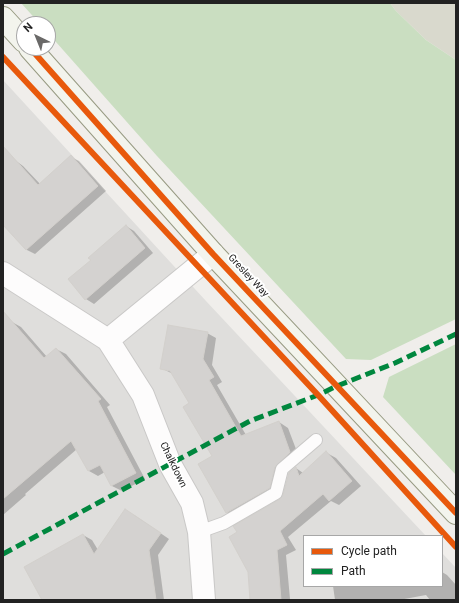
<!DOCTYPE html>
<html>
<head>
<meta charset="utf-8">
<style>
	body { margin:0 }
	#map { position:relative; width:459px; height:603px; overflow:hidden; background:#f0eeeb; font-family:Roboto,sans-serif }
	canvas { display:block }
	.frame { position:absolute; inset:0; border:4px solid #222; pointer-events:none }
	.legend { position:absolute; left:303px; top:535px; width:140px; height:52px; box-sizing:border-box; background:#fff; border:1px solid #a7a7a7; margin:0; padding:5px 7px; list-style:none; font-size:12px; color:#222 }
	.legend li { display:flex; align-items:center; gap:8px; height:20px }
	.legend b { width:20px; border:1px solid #a7a7a7 }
	.north { position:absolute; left:16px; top:16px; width:40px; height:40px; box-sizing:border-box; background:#fff; border:1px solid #a7a7a7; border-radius:50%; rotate:317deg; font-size:11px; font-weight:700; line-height:16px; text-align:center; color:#222 }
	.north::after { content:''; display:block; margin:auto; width:14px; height:18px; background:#6a6968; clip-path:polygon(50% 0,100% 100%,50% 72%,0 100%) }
</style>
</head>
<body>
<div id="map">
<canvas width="459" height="603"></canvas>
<div class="frame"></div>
<ul class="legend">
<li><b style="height:5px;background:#e8590c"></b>Cycle path</li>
<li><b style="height:5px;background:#00873e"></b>Path</li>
</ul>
<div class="north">N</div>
</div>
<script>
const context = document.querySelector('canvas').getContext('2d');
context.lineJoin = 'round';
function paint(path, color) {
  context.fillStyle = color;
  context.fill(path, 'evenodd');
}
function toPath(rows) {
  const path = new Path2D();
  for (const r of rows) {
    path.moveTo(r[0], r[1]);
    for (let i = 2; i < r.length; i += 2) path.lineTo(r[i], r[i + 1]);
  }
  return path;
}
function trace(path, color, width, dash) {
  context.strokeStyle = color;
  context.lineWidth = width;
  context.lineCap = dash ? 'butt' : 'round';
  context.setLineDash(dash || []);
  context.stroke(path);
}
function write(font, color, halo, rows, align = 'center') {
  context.font = font + ' Roboto,sans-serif';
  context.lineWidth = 4;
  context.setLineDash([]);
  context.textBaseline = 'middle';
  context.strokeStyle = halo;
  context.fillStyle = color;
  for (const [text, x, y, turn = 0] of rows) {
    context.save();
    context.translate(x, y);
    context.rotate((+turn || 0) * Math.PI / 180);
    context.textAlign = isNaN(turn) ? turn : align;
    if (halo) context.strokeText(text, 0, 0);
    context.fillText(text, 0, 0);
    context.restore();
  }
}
const residential = toPath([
	[3,80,206,301,426,536,304,536,304,586,442,586,442,553,456,568,456,600,3,600]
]);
const construction = toPath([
	[390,3,456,3,456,60,426,40,396,11]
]);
const forest = toPath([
	[21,3,390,3,396,11,426,40,456,60,456,319,371,360,346,359,157,156,48,33,48,24,40,24],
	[456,344,456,475,383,397,389,377]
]);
const shadow = toPath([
	[3,147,16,161,23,166,41,185,71,157,79,161,106,191,35,254,27,250,3,224],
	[126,226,134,231,153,253,94,304,86,299,92,260],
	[12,322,21,327,47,357,56,349,66,354,110,405,107,407,145,479,122,491,112,486,105,472,98,476,89,471,77,449,25,494,26,495,3,515,3,329],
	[207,333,216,338,212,365,222,382,217,385,246,435,279,422,288,428,299,457,284,472,278,493,236,518,227,512,213,456,191,403,173,374,161,368],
	[327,453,336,458,361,486,339,505,331,501,288,537,296,550,286,555,290,599,292,600,251,600,283,498,296,468,303,473],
	[134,515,169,539,158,555,164,600,43,600,83,535,92,540,98,550],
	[442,572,447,575,456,585,456,600,430,600,426,595,399,600,335,600,333,586,442,586]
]);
const building = toPath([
	[3,146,38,185,71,155,98,186,26,250,3,225,3,146],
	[126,225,145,248,85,300,68,279,91,260,88,258,126,225],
	[3,311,44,358,56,348,101,399,98,401,136,473,111,486,100,465,88,471,71,441,3,499,3,311],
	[168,325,208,332,203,359,214,377,209,380,241,436,279,421,290,452,275,467,270,488,226,513,198,464,212,456,183,407,189,403,170,371,160,369,168,325],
	[326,451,352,481,329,501,323,494,280,531,287,545,277,550,281,600,250,600,248,572,229,537,237,532,233,526,280,499,283,495,289,473,296,467,299,476,326,451],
	[125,509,161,533,149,550,156,600,42,600,24,567,83,534,94,554,125,509]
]);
const lane = toPath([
	[199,532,224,523,276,493,282,469,316,440]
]);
const street = toPath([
	[3,273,108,340,143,395,170,464,192,503,199,532,204,600],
	[108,340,213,254]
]);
const secondary = toPath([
	[3,18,24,41],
	[30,48,213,254,456,513]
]);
const quiet = toPath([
	[3,554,250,421,318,395,337,386,395,363,456,334]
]);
const cycleway = toPath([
	[30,48,213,254,456,513],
	[3,57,318,395,456,547]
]);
const streetNames = [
	["Gresley Way",248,276,47],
	["Chalkdown",173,465,64]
];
paint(residential, '#dfdedc');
paint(construction, '#d9d9cd');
paint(forest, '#cadec1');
paint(shadow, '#0003');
paint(building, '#d4d2d0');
trace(building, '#d3d0cc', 1);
trace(lane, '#c9c8c7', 14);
trace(street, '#c9c8c7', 24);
trace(secondary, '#979a82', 24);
trace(lane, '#fdfcfc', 12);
trace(street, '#fdfcfc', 22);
trace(secondary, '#f3f4ed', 22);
trace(quiet, '#00873e', 5, [10, 5]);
trace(cycleway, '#e8590c', 6);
write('10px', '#222', '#fff', streetNames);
</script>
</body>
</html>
